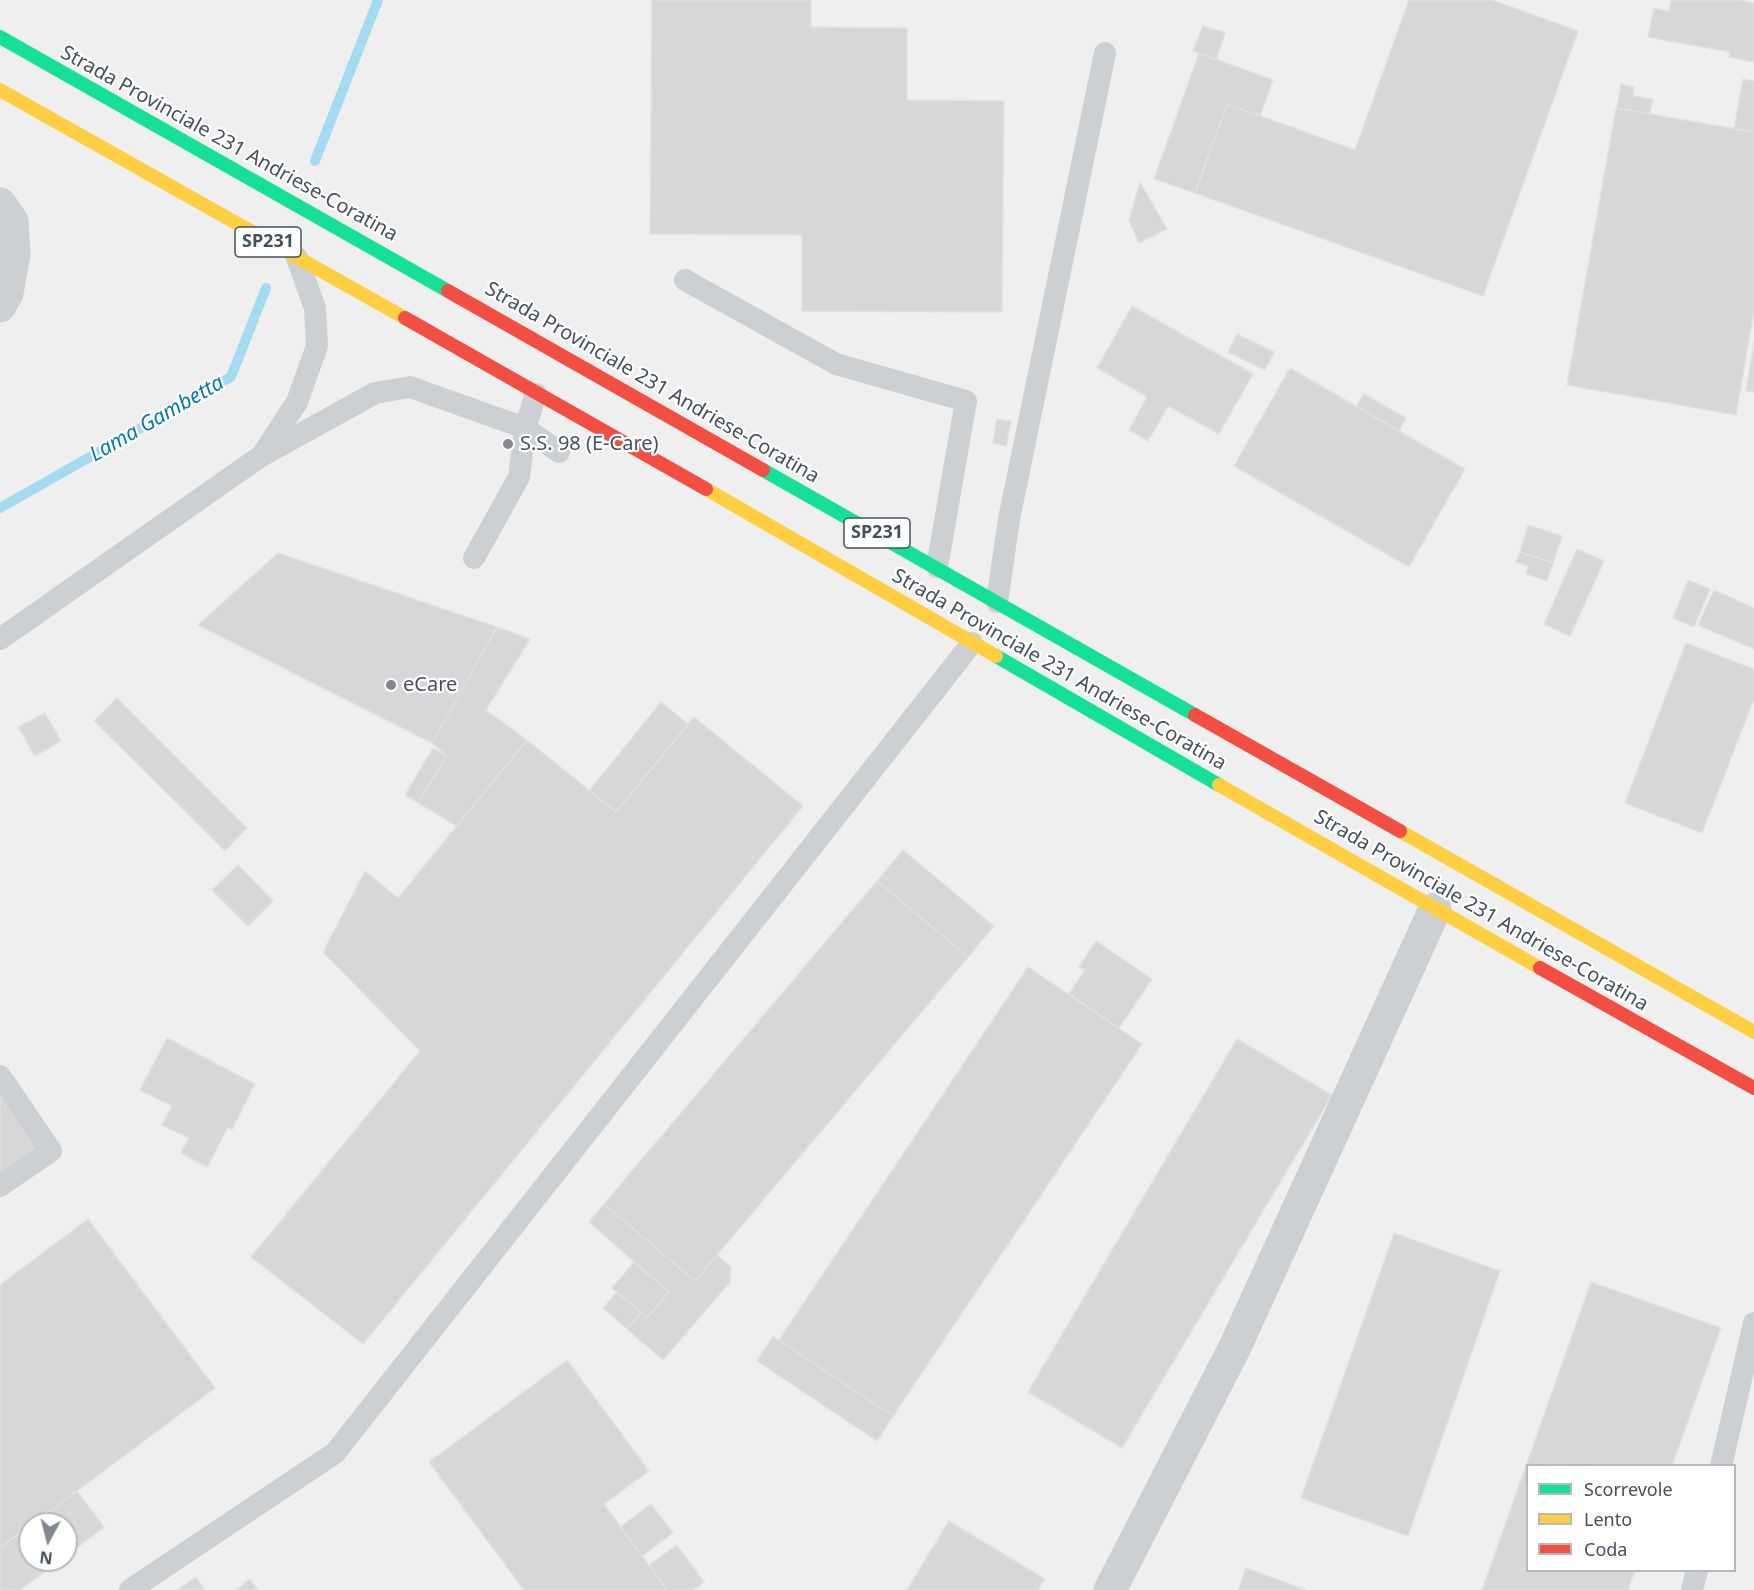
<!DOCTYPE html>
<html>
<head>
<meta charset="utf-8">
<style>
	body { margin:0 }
	#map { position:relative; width:1754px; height:1590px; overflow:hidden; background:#f0efef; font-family:"Noto Sans",sans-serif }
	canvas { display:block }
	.legend { position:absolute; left:1526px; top:1464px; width:210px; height:108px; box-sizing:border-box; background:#fff; border:2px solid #b5b9be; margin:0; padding:8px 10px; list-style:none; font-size:18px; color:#45505d }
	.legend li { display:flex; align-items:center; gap:12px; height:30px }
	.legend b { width:30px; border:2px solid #b5b9be }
	.north { position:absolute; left:18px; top:1512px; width:60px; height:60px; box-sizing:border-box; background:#fff; border:2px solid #b5b9be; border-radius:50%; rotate:187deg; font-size:16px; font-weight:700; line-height:24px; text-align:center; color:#45505d }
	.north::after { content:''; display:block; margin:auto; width:21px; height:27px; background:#818890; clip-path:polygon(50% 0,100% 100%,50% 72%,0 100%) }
</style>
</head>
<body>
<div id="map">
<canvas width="1754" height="1590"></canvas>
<ul class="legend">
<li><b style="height:8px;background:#16e098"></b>Scorrevole</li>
<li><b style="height:8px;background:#ffcf43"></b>Lento</li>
<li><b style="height:8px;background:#f24e42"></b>Coda</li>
</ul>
<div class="north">N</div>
</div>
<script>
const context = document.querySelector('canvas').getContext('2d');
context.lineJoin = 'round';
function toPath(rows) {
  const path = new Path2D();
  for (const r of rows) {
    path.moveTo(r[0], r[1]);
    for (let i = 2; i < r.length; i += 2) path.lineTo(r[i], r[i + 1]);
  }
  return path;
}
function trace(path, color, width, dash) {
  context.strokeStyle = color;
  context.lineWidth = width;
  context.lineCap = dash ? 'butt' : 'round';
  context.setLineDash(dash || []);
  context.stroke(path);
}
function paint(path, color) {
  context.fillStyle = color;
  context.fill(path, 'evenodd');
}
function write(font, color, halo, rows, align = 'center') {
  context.font = font + ' "Noto Sans",sans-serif';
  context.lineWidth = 4.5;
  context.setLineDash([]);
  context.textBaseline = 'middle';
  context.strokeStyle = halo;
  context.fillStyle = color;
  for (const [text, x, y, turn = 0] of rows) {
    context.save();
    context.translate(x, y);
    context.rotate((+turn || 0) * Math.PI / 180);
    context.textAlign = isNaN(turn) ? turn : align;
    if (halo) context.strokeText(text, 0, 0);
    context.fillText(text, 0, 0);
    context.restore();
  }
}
const stream = toPath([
	[315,161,378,0],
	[0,508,231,377,266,288]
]);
const building = toPath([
	[652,0,811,0,811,27,907,28,907,100,1004,101,1002,312,802,311,802,235,650,234,652,0],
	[1409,0,1492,0,1578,31,1483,296,1195,193,1227,104,1355,150,1409,0],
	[1671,0,1740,0,1754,3,1754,62,1729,57,1730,52,1648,37,1654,8,1669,11,1671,0],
	[1203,26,1225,33,1216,60,1193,51,1203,26],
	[1199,53,1273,80,1260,116,1227,104,1195,193,1154,179,1199,53],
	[1743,79,1754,81,1754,132,1734,129,1743,79],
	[1621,84,1634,87,1633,96,1653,99,1650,114,1617,108,1621,84],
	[1616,108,1754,132,1754,311,1736,415,1567,385,1616,108],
	[1140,182,1167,229,1139,243,1129,220,1140,182],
	[1132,306,1253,374,1219,434,1168,406,1148,441,1129,430,1147,397,1097,368,1132,306],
	[1237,334,1274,352,1265,370,1228,352,1237,334],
	[1754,342,1754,392,1746,391,1754,342],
	[1290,368,1465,469,1409,567,1234,466,1290,368],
	[1364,394,1406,418,1399,431,1356,406,1364,394],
	[997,419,1011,421,1006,446,993,443,997,419],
	[1528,525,1562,536,1553,563,1520,552,1528,525],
	[1577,549,1604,561,1570,636,1544,624,1577,549],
	[1520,552,1553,563,1547,581,1526,574,1528,566,1516,562,1520,552],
	[278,553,497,627,432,743,198,625,278,553],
	[1688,580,1710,589,1694,627,1673,618,1688,580],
	[1714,590,1754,608,1754,649,1698,625,1714,590],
	[497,627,530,639,486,710,527,740,457,826,418,803,447,756,432,743,497,627],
	[1686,643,1754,669,1754,699,1702,833,1625,803,1686,643],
	[117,698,247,828,225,851,94,721,117,698],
	[661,702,688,724,616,812,589,791,661,702],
	[45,713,61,741,35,756,18,727,45,713],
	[694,717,803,806,363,1344,251,1257,420,1051,323,952,365,871,398,898,527,740,616,812,694,717],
	[433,748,447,756,418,803,405,795,433,748],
	[903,850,994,926,968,957,877,881,903,850],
	[238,865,273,901,248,926,212,890,238,865],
	[877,881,968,957,695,1281,604,1204,877,881],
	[1096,941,1152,979,1119,1028,1069,994,1085,970,1079,967,1096,941],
	[1028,967,1142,1044,893,1416,779,1340,1028,967],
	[167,1038,255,1084,232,1130,228,1127,207,1167,181,1153,189,1138,162,1125,172,1106,140,1090,167,1038],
	[1237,1039,1332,1095,1122,1448,1028,1392,1237,1039],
	[0,1094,38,1148,0,1174,0,1094],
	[604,1204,695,1281,717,1255,731,1267,730,1282,663,1360,627,1329,641,1313,647,1318,669,1292,589,1222,604,1204],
	[88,1219,215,1388,33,1524,30,1524,0,1548,0,1285,88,1219],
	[1394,1233,1500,1271,1408,1536,1301,1498,1394,1233],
	[634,1262,669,1292,647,1318,612,1288,634,1262],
	[1591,1282,1721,1328,1672,1466,1528,1466,1528,1570,1635,1570,1628,1590,1482,1590,1591,1282],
	[617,1292,641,1313,627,1329,603,1308,617,1292],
	[773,1336,893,1416,877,1441,757,1361,773,1336],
	[567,1360,649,1471,604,1504,667,1590,524,1590,429,1462,567,1360],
	[77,1491,104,1527,66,1556,66,1524,33,1524,77,1491],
	[651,1504,673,1533,642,1556,620,1527,651,1504],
	[949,1521,1045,1579,1038,1590,907,1590,949,1521],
	[30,1526,30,1560,60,1560,20,1590,0,1590,0,1548,30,1526],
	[677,1545,704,1582,693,1590,667,1590,649,1565,677,1545],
	[1246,1568,1306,1590,1238,1590,1246,1568],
	[196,1577,204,1589,177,1590,196,1577],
	[250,1579,258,1590,236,1590,250,1579]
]);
const lane = toPath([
	[685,280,836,364,966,401,937,567],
	[262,455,297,402,317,346,315,308,297,258],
	[474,558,519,477,525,428,536,394],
	[997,602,1009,519,1105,53],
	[0,639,261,456,375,393,410,387,525,428,559,452],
	[0,1076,51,1151,0,1186],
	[1721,1466,1754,1323],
	[130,1590,335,1453,972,643],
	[1692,1590,1697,1570]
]);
const street = toPath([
	[0,204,12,221,14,254,7,293,0,306],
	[1110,1590,1235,1347,1435,909]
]);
const fast = toPath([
	[0,37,448,291],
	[763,470,1195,715],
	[996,656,1219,785]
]);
const slow = toPath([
	[0,90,405,318],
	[706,489,996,656],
	[1219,785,1540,968],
	[1400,831,1754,1032]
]);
const jam = toPath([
	[448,291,763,470],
	[405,318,706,489],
	[1195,715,1400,831],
	[1540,968,1754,1088]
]);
const markers = [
	[508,444,6,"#818890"],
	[391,685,6,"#818890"]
];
const shields = [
	[268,242,66],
	[877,533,66]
];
const shieldNames = [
	["SP231",268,242],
	["SP231",877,533]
];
const streetNames = [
	["Strada Provinciale 231 Andriese-Coratina",229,144,29],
	["Strada Provinciale 231 Andriese-Coratina",652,383,30],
	["Strada Provinciale 231 Andriese-Coratina",1059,670,30],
	["Strada Provinciale 231 Andriese-Coratina",1481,911,30]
];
const poiNames = [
	["S.S. 98 (E-Care)",520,444],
	["eCare",403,685]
];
const waterNames = [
	["Lama Gambetta",157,419,-30]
];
trace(stream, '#a4dbf0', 10);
paint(building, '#d7d7d9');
trace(building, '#e1e1e2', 1.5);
trace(lane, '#ccd0d3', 22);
trace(street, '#ccd0d3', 33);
trace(fast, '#16e098', 14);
trace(slow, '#ffcf43', 14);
trace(jam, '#f24e42', 14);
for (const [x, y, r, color] of markers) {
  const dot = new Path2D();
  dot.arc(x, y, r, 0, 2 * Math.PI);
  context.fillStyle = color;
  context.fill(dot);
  trace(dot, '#fff', 2);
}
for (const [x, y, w] of shields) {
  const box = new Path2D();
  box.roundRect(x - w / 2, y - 15, w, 30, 4.5);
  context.fillStyle = '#fff';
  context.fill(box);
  trace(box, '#45505d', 1.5);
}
write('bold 18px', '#45505d', null, shieldNames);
write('20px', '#45505d', '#fff', streetNames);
write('20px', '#45505d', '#fff', poiNames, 'left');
write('italic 21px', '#047ba9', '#fff', waterNames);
</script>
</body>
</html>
